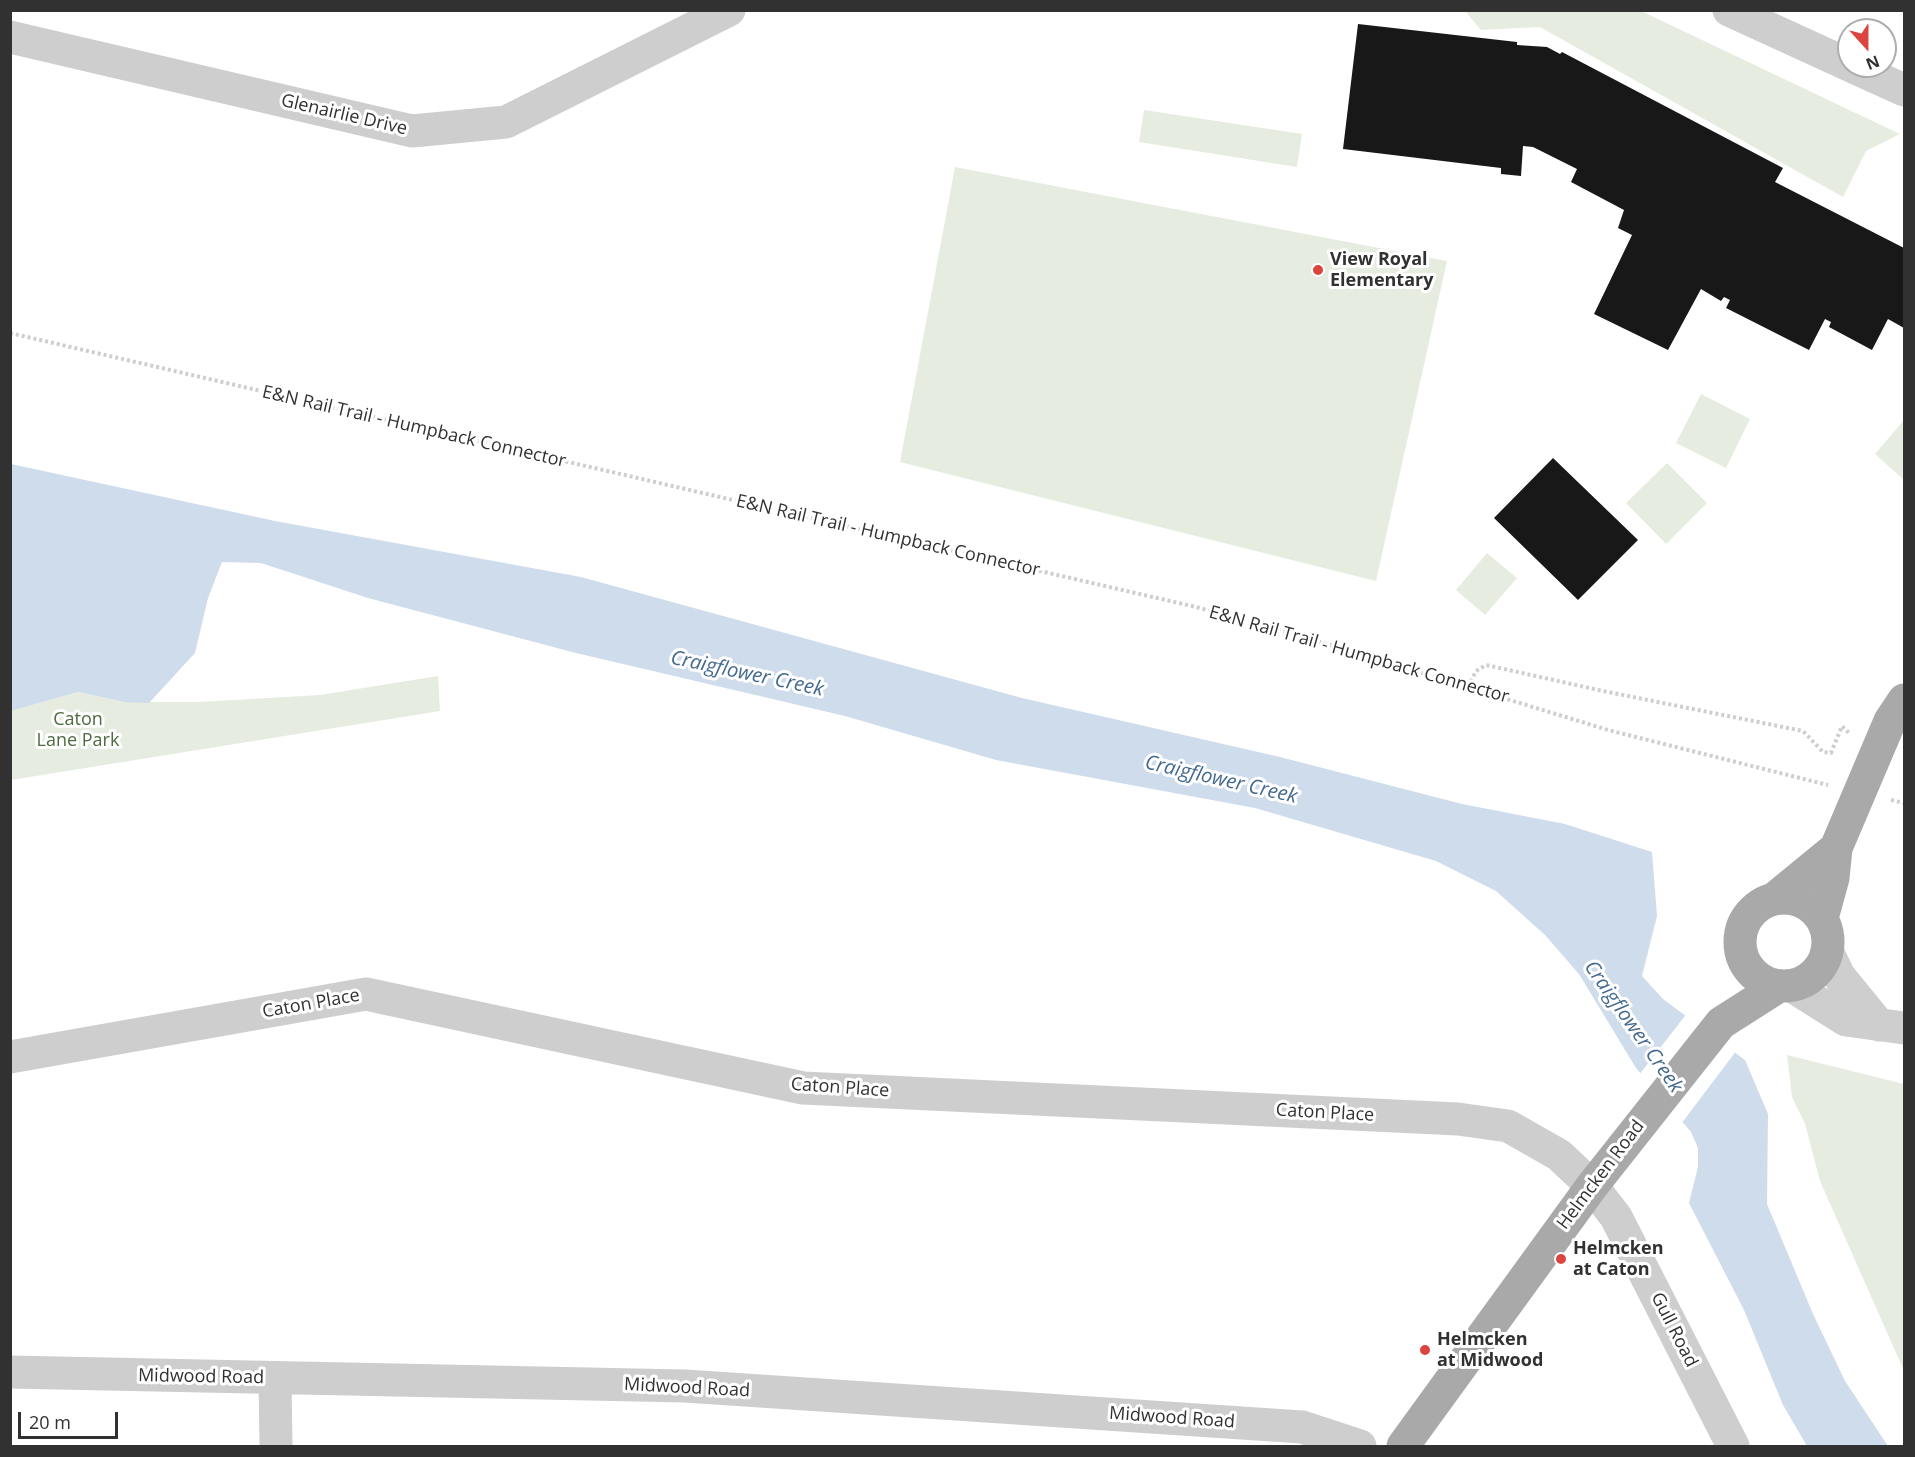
<!DOCTYPE html>
<html>
<head>
<meta charset="utf-8">
<style>
	body { margin:0 }
	#map { position:relative; width:1915px; height:1457px; overflow:hidden; background:#fff; font-family:"Open Sans",sans-serif }
	canvas { display:block }
	.frame { position:absolute; inset:0; border:12px solid #313131; pointer-events:none }
	.north { position:absolute; left:1837px; top:18px; width:60px; height:60px; box-sizing:border-box; background:#fff; border:2px solid #adadad; border-radius:50%; rotate:159deg; font-size:16px; font-weight:700; line-height:24px; text-align:center; color:#313131 }
	.north::after { content:''; display:block; margin:auto; width:21px; height:27px; background:#dc453f; clip-path:polygon(50% 0,100% 100%,50% 72%,0 100%) }
	.scale { position:absolute; left:18px; top:1412px; width:100px; height:27px; box-sizing:border-box; border:3px solid #313131; border-top:0; padding-left:8px; font-size:18px; line-height:21px; white-space:nowrap; color:#313131; -webkit-text-stroke:4px #fff; paint-order:stroke }
</style>
</head>
<body>
<div id="map">
<canvas width="1915" height="1457"></canvas>
<div class="frame"></div>
<div class="north">N</div>
<div class="scale">20 m</div>
</div>
<script>
const context = document.querySelector('canvas').getContext('2d');
context.lineJoin = 'round';
function paint(path, color) {
  context.fillStyle = color;
  context.fill(path, 'evenodd');
}
function toPath(rows) {
  const path = new Path2D();
  for (const r of rows) {
    if (r.length === 3) {
      path.moveTo(r[0] + r[2], r[1]);
      path.arc(r[0], r[1], r[2], 0, 2 * Math.PI);
      continue;
    }
    path.moveTo(r[0], r[1]);
    for (let i = 2; i < r.length; i += 2) path.lineTo(r[i], r[i + 1]);
  }
  return path;
}
function trace(path, color, width, dash) {
  context.strokeStyle = color;
  context.lineWidth = width;
  context.lineCap = dash ? 'butt' : 'round';
  context.setLineDash(dash || []);
  context.stroke(path);
}
function write(font, color, halo, rows, align = 'center') {
  context.font = font + ' "Open Sans",sans-serif';
  context.lineWidth = 6;
  context.setLineDash([]);
  context.textBaseline = 'middle';
  context.strokeStyle = halo;
  context.fillStyle = color;
  for (const [text, x, y, turn = 0] of rows) {
    context.save();
    context.translate(x, y);
    context.rotate((+turn || 0) * Math.PI / 180);
    context.textAlign = isNaN(turn) ? turn : align;
    if (halo) context.strokeText(text, 0, 0);
    context.fillText(text, 0, 0);
    context.restore();
  }
}
const green = toPath([
	[1465,11,1641,11,1900,134,1866,151,1843,197,1540,27,1481,30],
	[1144,110,1302,134,1297,167,1139,142],
	[955,167,1447,261,1376,581,900,462],
	[1701,394,1750,419,1726,468,1676,443],
	[1904,420,1904,480,1875,454],
	[1667,463,1707,503,1666,544,1626,503],
	[1487,553,1517,578,1485,615,1456,590],
	[438,676,440,711,11,780,11,711,78,692,124,702,199,702,320,695],
	[1787,1055,1904,1084,1904,1371,1820,1181,1805,1124,1792,1097]
]);
const water = toPath([
	[11,464,275,521,581,577,1022,698,1280,757,1462,804,1565,824,1652,852,1657,916,1642,976,1663,999,1745,1060,1768,1114,1767,1204,1813,1314,1845,1381,1888,1446,1807,1446,1783,1405,1744,1310,1689,1203,1698,1167,1698,1148,1691,1132,1636,1068,1579,974,1545,935,1496,891,1436,861,1255,808,996,760,845,716,576,653,368,598,261,563,222,562,208,598,195,653,149,703,124,702,78,692,11,711]
]);
const pier = toPath([
	[1688,1012,1737,1050,1681,1124,1639,1075]
]);
const building = toPath([
	[1358,24,1517,42,1517,45,1547,47,1560,54,1562,52,1783,168,1775,182,1904,248,1904,328,1888,319,1872,350,1829,327,1831,322,1825,319,1809,350,1726,308,1730,300,1724,297,1721,301,1701,289,1668,350,1594,314,1632,235,1618,228,1624,210,1571,182,1577,169,1533,147,1523,146,1521,176,1501,174,1501,168,1343,149],
	[1553,458,1638,540,1578,600,1494,518]
]);
const path = toPath([
	[10,333,1196,607,1301,636,1608,730,1828,785],
	[1468,687,1476,671,1486,665,1603,691,1803,731,1823,752,1831,753,1842,726,1850,734],
	[1891,800,1904,803]
]);
const minor = toPath([
	[1729,10,1849,65],
	[10,37,412,131,506,122,729,10],
	[1851,66,1904,90],
	[1827,951,1839,976,1879,1025],
	[1792,986,1846,1020,1904,1028],
	[10,1057,366,994,803,1088,1458,1119,1508,1126,1559,1155,1592,1186,1616,1217,1733,1446],
	[10,1372,685,1386,1302,1427,1360,1446],
	[275,1379,276,1446]
]);
const major = toPath([
	[1784,942,44],
	[1775,898,1836,848],
	[1822,918,1833,878,1836,848,1890,721,1904,700],
	[1403,1446,1592,1186,1721,1023,1779,986]
]);
const markers = [
	[1318,270,6,"#dc453f"],
	[1561,1259,6,"#dc453f"],
	[1425,1350,6,"#dc453f"]
];
const streetNames = [
	["Glenairlie Drive",344,115,13],
	["E&N Rail Trail - Humpback Connector",414,427,13],
	["E&N Rail Trail - Humpback Connector",888,536,13],
	["E&N Rail Trail - Humpback Connector",1359,655,16],
	["Caton Place",311,1004,-10],
	["Caton Place",840,1088,4],
	["Caton Place",1325,1113,3],
	["Helmcken Road",1601,1175,-53],
	["Gull Road",1674,1330,63],
	["Midwood Road",201,1377,1],
	["Midwood Road",687,1388,3],
	["Midwood Road",1172,1418,4]
];
const poiNames = [
	["View Royal",1330,260],
	["Elementary",1330,281],
	["Helmcken",1573,1249],
	["at Caton",1573,1270],
	["Helmcken",1437,1340],
	["at Midwood",1437,1361]
];
const parkNames = [
	["Caton",78,720],
	["Lane Park",78,741]
];
const waterNames = [
	["Craigflower Creek",747,674,12],
	["Craigflower Creek",1221,780,13],
	["Craigflower Creek",1633,1027,55]
];
paint(green, '#e6ede0');
paint(water, '#cedceb');
paint(pier, '#fff');
paint(building, '#181818');
trace(path, '#cecece', 4, [3, 3]);
trace(minor, '#cecece', 33);
trace(major, '#a9a9a9', 33);
for (const [x, y, r, color] of markers) {
  const dot = new Path2D();
  dot.arc(x, y, r, 0, 2 * Math.PI);
  context.fillStyle = color;
  context.fill(dot);
  trace(dot, '#fff', 2);
}
write('18px', '#313131', '#fff', streetNames);
write('bold 18px', '#313131', '#fff', poiNames, 'left');
write('18px', '#4f6b40', '#fff', parkNames);
write('italic 20px', '#43698f', '#fff', waterNames);
</script>
</body>
</html>
